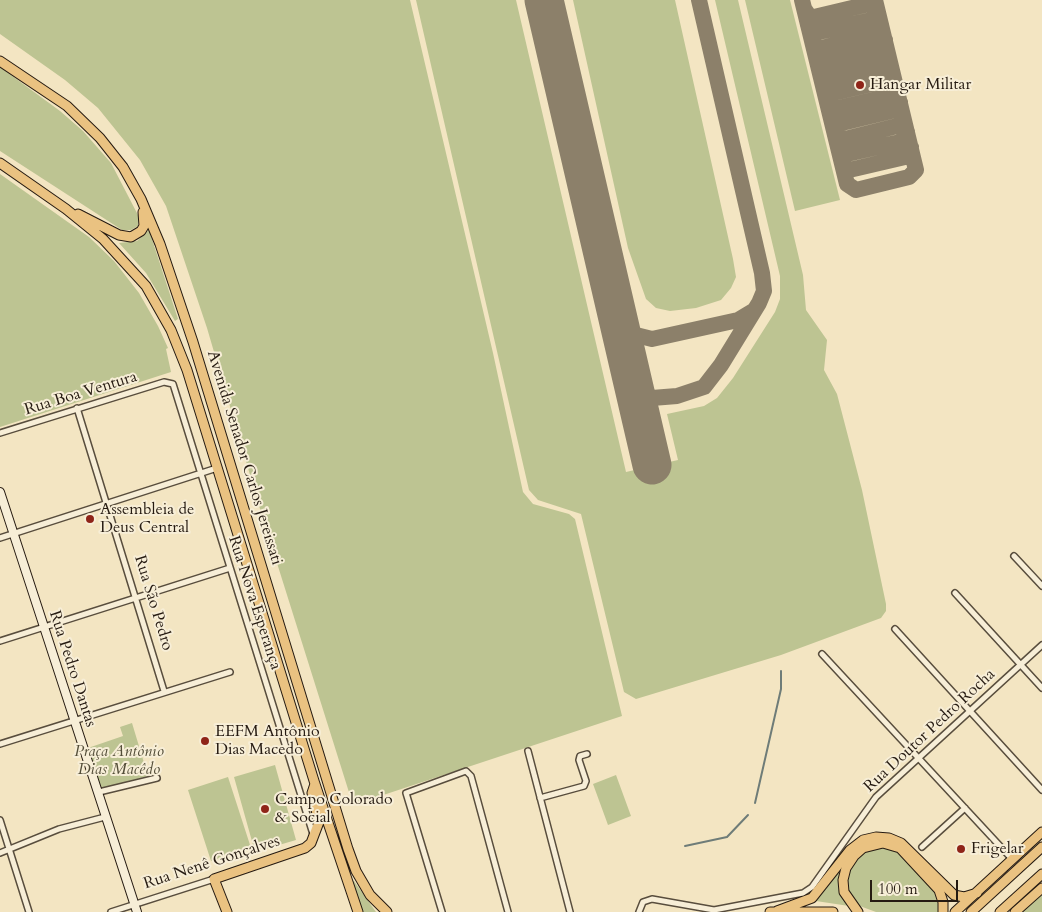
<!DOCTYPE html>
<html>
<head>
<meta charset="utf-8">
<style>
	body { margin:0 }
	#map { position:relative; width:1042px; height:912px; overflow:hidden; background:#f3e5c2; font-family:Cardo,serif }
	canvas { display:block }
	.scale { position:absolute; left:870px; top:880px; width:88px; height:22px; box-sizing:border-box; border:2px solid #251a11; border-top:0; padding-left:6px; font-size:15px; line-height:18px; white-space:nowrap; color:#251a11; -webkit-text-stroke:4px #f7eed7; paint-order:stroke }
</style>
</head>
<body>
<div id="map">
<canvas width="1042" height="912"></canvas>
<div class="scale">100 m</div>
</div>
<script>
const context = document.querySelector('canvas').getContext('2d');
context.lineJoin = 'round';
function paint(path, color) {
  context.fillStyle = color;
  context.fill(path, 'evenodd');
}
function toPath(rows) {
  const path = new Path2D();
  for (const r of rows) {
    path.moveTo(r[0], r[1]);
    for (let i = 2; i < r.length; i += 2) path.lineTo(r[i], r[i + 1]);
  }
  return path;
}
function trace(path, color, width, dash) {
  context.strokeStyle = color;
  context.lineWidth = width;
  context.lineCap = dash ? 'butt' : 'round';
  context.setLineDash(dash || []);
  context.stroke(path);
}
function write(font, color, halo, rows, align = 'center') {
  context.font = font + ' Cardo,serif';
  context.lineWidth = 4;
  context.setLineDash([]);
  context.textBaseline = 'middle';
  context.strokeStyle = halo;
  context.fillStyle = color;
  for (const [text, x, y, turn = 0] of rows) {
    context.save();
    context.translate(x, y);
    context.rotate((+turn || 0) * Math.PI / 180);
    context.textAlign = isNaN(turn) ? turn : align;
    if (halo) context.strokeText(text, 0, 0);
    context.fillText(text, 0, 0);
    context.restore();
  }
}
const green = toPath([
	[0,0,410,0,493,353,523,492,533,504,569,514,575,519,622,716,353,805,260,509,207,328,166,206,140,160,98,108,65,80,0,34],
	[416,0,516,0,626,472,678,460,667,414,704,406,717,398,733,378,775,312,780,299,780,276,715,0,738,0,803,275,806,310,827,340,824,370,837,394,862,490,886,604,886,611,881,618,781,655,636,699,624,692,581,514,538,500,529,490],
	[573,0,675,0,733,259,736,277,731,288,721,300,696,308,670,311,656,308,646,299,628,248],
	[745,0,790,0,840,200,795,211],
	[0,67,60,111,83,131,111,163,139,217,138,226,131,230,122,230,0,151],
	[0,174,89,237,114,261,139,293,158,326,168,348,166,349,171,372,0,427],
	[149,230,178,319,175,321,146,273,119,243,137,241],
	[132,723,148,776,104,789,100,787,88,748,123,736,120,727],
	[275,765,296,840,255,852,234,777],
	[616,775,631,816,608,825,593,784],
	[228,777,251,848,211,861,188,790],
	[880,847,899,852,939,896,941,912,876,912,857,905,847,887,848,875,853,862,864,850],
	[848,858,843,867,849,906,816,901],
	[351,880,354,881,376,912,362,912],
	[1042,893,1042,912,1021,912]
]);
const stream = toPath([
	[755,803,781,689,781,671],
	[685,846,727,837,748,815]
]);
const taxiway = toPath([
	[802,0,847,184,856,190,909,177,916,170,875,0],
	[805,10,809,16,814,17,869,4,872,0],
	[808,25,811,31,819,32,871,20,876,16,877,9],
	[812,41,815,46,822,48,876,34,880,30,881,25],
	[816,57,819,61,825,63,878,50,884,45,885,40],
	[820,73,825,78,830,78,883,65,887,61,888,56],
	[824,88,828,92,833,93,884,81,890,77,892,71],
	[828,103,831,108,839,108,890,96,896,87],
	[831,118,837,123,842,123,895,110,900,102],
	[835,133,839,138,845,139,897,126,902,123,903,117],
	[839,148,847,154,900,142,906,137,907,132],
	[842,164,849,170,858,168,905,157,911,147],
	[616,311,623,325,632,334,652,339,738,320,753,311],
	[630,372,639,388,652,398,677,396,704,387,721,365,759,303,764,291,762,273,699,0]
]);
const runway = toPath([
	[544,0,652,465]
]);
const minor = toPath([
	[77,408,164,691],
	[0,433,164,382,173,384,313,834],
	[0,538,217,468],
	[1014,556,1042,586],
	[955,593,1042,688],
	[895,629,1042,790],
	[0,641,230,568],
	[822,654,1012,859],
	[0,744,230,672],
	[528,751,570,912],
	[99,792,157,778],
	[540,798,584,786,586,781,579,760,580,756,587,754],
	[0,820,29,912],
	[922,847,965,808],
	[0,853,59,829,105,817],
	[111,912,214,879],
	[442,912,406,793,466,771,471,776,508,912],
	[639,912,643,902,652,899,714,910,803,893,812,887,876,797,1042,645]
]);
const secondary = toPath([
	[0,492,137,912]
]);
const primary = toPath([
	[0,61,67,106,100,138,123,167,141,199,160,244,193,342,348,849,356,871,370,895,387,912],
	[0,163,66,209,103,239,146,286,171,330,187,370,315,784,358,912],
	[78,214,119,235,131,237,141,231,144,226,143,212],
	[777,911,812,898,850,850,863,840,876,837,889,838,901,843,954,895,964,897,977,893],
	[227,912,214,879,305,848,311,843,319,822,312,793,315,784],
	[770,912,833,912],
	[955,912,1042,832],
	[1015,912,1042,888]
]);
const trunk = toPath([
	[858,912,844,892,843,880,846,868,854,856,863,848,883,843,900,848,939,890,943,902,943,912],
	[971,912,1042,847],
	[1000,912,1042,874]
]);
const markers = [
	[860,85,5,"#8f2418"],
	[90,519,5,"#8f2418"],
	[205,741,5,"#8f2418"],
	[265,809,5,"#8f2418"],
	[961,849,5,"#8f2418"]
];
const poiNames = [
	["Hangar Militar",870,85],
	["Assembleia de",100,510],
	["Deus Central",100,528],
	["EEFM Antônio",215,732],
	["Dias Macedo",215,750],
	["Campo Colorado",275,800],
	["& Social",275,818],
	["Frigelar",971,849]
];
const streetNames = [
	["Rua Boa Ventura",81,394,-17],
	["Avenida Senador Carlos Jereissati",244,458,73],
	["Rua São Pedro",153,603,73],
	["Rua Nova Esperança",254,603,72],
	["Rua Pedro Dantas",72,669,72],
	["Rua Doutor Pedro Rocha",930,731,-43],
	["Rua Nenê Gonçalves",212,863,-18]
];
const parkNames = [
	["Praça Antônio",119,752],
	["Dias Macêdo",119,770]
];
paint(green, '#bdc492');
trace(stream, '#6e7c78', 2);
trace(taxiway, '#8c806a', 16);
trace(runway, '#8c806a', 39);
trace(minor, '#584d3d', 8);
trace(secondary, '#251a11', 10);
trace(primary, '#251a11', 11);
trace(trunk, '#251a11', 11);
trace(minor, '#f7eed7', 5);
trace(secondary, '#f7eed7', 8);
trace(primary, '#eac281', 9);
trace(trunk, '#eac281', 9);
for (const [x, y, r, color] of markers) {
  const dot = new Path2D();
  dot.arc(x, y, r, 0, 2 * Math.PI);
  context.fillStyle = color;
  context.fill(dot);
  trace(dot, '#f7eed7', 2);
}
write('16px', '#251a11', '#f7eed7', poiNames, 'left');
write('16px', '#251a11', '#f7eed7', streetNames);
write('italic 16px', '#534d38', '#f7eed7', parkNames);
</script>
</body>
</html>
